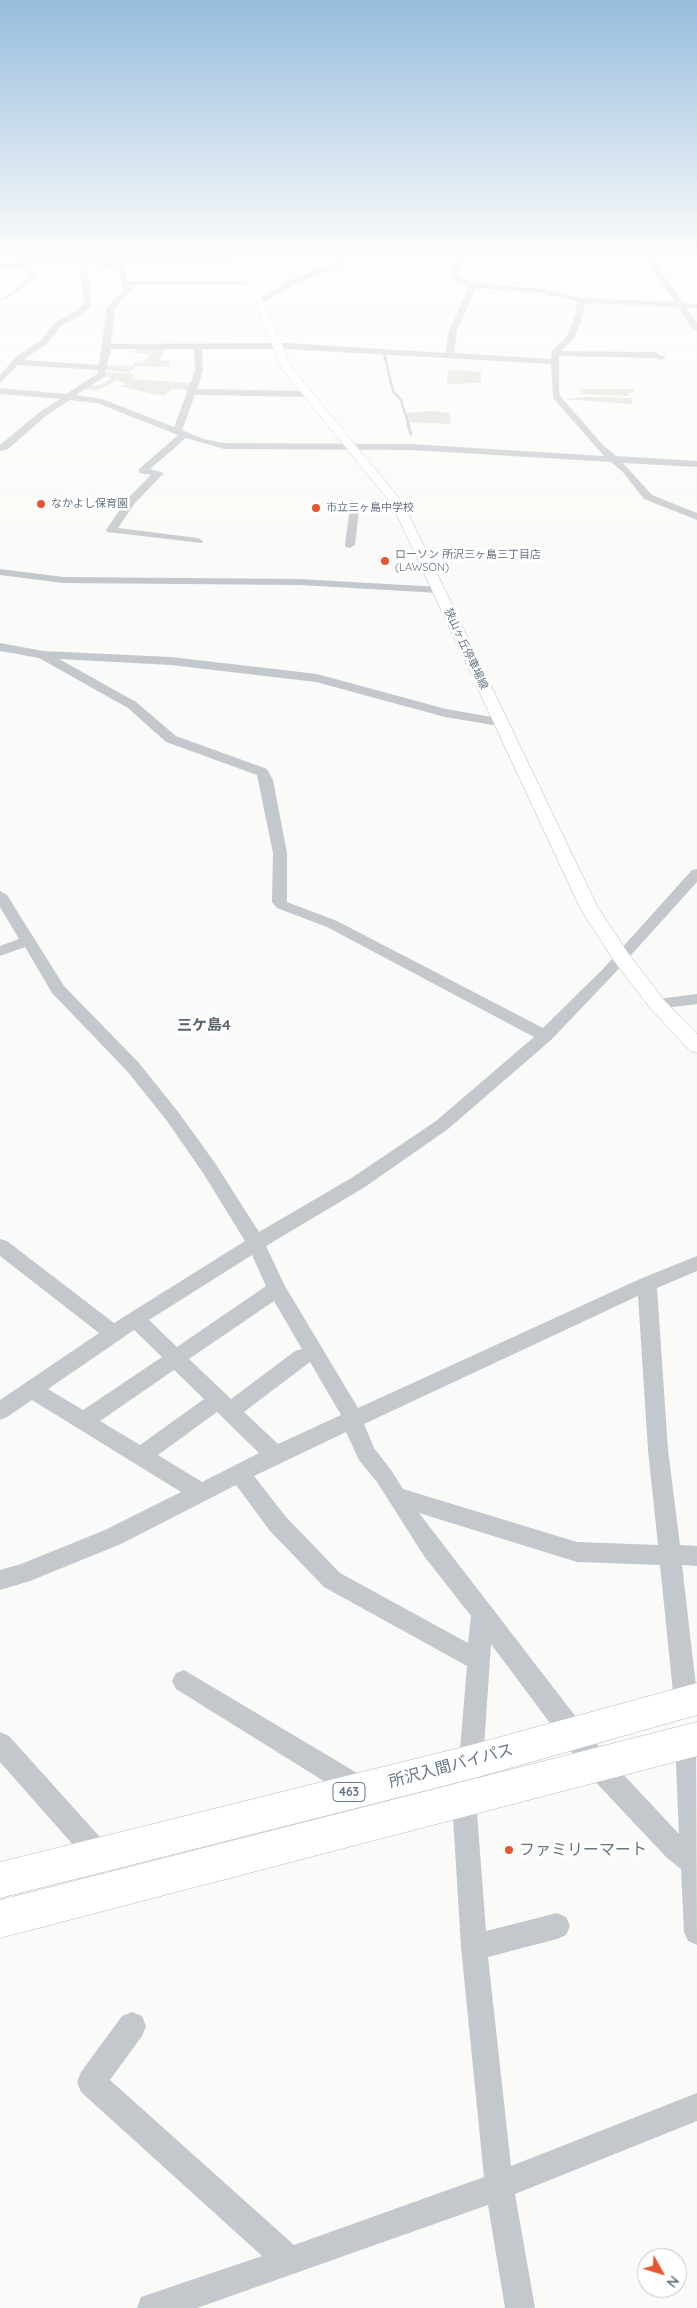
<!DOCTYPE html>
<html>
<head>
<meta charset="utf-8">
<style>
	body { margin:0 }
	#map { position:relative; width:697px; height:2308px; overflow:hidden; background:#fafaf8; font-family:Quicksand,sans-serif }
	canvas { display:block }
	.north { position:absolute; left:637px; top:2248px; width:50px; height:50px; box-sizing:border-box; background:#fff; border:1px solid #c1c8cd; border-radius:50%; rotate:129deg; font-size:14px; font-weight:700; line-height:20px; text-align:center; color:#657683 }
	.north::after { content:''; display:block; margin:auto; width:18px; height:22px; background:#e4572e; clip-path:polygon(50% 0,100% 100%,50% 72%,0 100%) }
</style>
</head>
<body>
<div id="map">
<canvas width="697" height="2308"></canvas>
<div class="north">N</div>
</div>
<script>
const context = document.querySelector('canvas').getContext('2d');
context.lineJoin = 'round';
function paint(path, color) {
  context.fillStyle = color;
  context.fill(path, 'evenodd');
}
function toPath(rows) {
  const path = new Path2D();
  for (const r of rows) {
    path.moveTo(r[0], r[1]);
    for (let i = 2; i < r.length; i += 2) path.lineTo(r[i], r[i + 1]);
  }
  return path;
}
function trace(path, color, width, dash) {
  context.strokeStyle = color;
  context.lineWidth = width;
  context.lineCap = dash ? 'butt' : 'round';
  context.setLineDash(dash || []);
  context.stroke(path);
}
function write(font, color, halo, rows, align = 'center') {
  context.font = font + ' Quicksand,"Noto Sans JP",sans-serif';
  context.lineWidth = 5;
  context.setLineDash([]);
  context.textBaseline = 'middle';
  context.strokeStyle = halo;
  context.fillStyle = color;
  for (const [text, x, y, turn = 0] of rows) {
    context.save();
    context.translate(x, y);
    context.rotate((+turn || 0) * Math.PI / 180);
    context.textAlign = isNaN(turn) ? turn : align;
    if (halo) context.strokeText(text, 0, 0);
    context.fillText(text, 0, 0);
    context.restore();
  }
}
const green = toPath([
	[137,348,165,348,160,360,170,361,169,367,136,366,130,372,105,370,105,365,133,366,135,362,144,363,150,354,136,353,134,352],
	[448,370,481,372,481,383,447,384],
	[104,372,135,374,132,379,193,383,190,391,173,388,164,396,118,386,127,385,117,380,97,391,85,389,90,385,101,385,112,378,102,376],
	[580,389,634,389,634,392,628,393,628,396,588,394,581,395],
	[587,397,632,398,633,401,632,404,562,399],
	[433,411,449,413,451,424,408,422,405,413]
]);
const streamFar1 = toPath([
	[420,265,435,252],
	[0,300,9,296,33,277,29,265,13,252],
	[384,353,393,391,401,400,409,426]
]);
const stream = toPath([
	[408,425,411,434]
]);
const minor = toPath([
	[63,252,70,252,75,256,88,259,407,253,462,254,474,252,466,257,457,276,474,283,541,289,581,298,675,302,646,260,603,256,597,252,651,256,683,303,697,304,697,308,686,308,697,323,697,331,694,331,678,307,585,303,583,315,575,337,562,351,654,352,666,357,662,360,654,358,559,356,559,391,561,397,603,445,616,456,697,461,697,467,623,463,652,495,697,513,697,520,644,499,622,471,611,462,411,450,224,449,186,438,150,469,164,473,135,503,118,528,198,538,203,541,202,543,107,532,106,530,127,499,151,475,139,473,139,469,178,435,97,403,70,400,47,415,8,449,0,451,0,445,41,411,60,399,0,394,0,388,66,394,97,374,98,370,18,365,0,383,0,375,16,357,42,339,54,323,78,309,84,303,80,270,84,262,0,268,0,264,68,258,63,252],
	[407,257,458,258,449,277,469,286,449,331,445,353,286,343,111,344,115,308,132,290,129,285,251,285,255,283,251,281,127,281,124,266,108,263,407,257],
	[90,264,118,270,124,290,107,307,99,365,23,360,48,343,60,327,84,313,91,305,88,270,90,264],
	[476,288,541,293,577,301,575,315,567,336,552,351,551,359,454,353,457,331,476,288],
	[111,349,194,349,195,371,174,427,102,399,76,395,104,377,111,349],
	[202,349,286,349,551,364,553,398,604,456,411,444,224,443,204,439,182,430,195,395,307,397,311,394,307,391,197,389,203,371,202,349],
	[341,261,348,263,299,282,262,303,255,301,293,278,341,261],
	[399,504,404,507,403,509,359,511,355,545,350,548,346,547,345,545,350,506,399,504],
	[0,569,63,577,300,579,439,587,445,590,439,593,300,585,63,583,0,575,0,569],
	[0,643,43,651,171,657,317,674,446,709,503,719,505,722,503,725,499,726,445,717,316,682,171,665,59,659,136,702,176,736,267,769,273,780,287,853,287,902,337,921,543,1028,603,969,692,870,697,869,697,882,613,975,551,1040,448,1129,365,1187,266,1246,285,1286,358,1408,640,1279,697,1256,697,1271,657,1288,668,1450,680,1545,697,1546,697,1566,682,1565,697,1695,694,1710,686,1714,678,1710,674,1702,660,1565,577,1562,419,1513,606,1756,679,1834,675,1742,678,1734,687,1730,696,1734,697,1945,688,1941,684,1932,681,1869,667,1858,588,1774,491,1644,483,1762,480,1771,471,1774,462,1771,459,1762,467,1666,324,1587,270,1531,236,1485,121,1544,30,1581,0,1590,0,1570,21,1564,105,1530,181,1492,32,1400,7,1417,0,1420,0,1400,99,1333,0,1256,0,1239,7,1241,114,1323,245,1241,203,1173,167,1121,127,1071,52,993,25,947,0,956,0,946,19,939,0,907,0,891,7,895,64,986,139,1063,179,1113,215,1163,259,1232,353,1177,436,1121,534,1037,327,927,277,908,272,902,273,853,257,775,166,742,128,708,39,658,0,651,0,643],
	[252,1255,266,1286,177,1347,149,1320,252,1255],
	[638,1296,648,1450,658,1545,577,1542,403,1489,391,1470,374,1448,364,1424,638,1296],
	[274,1301,302,1349,295,1351,231,1399,189,1359,274,1301],
	[134,1330,162,1357,83,1410,48,1389,134,1330],
	[310,1362,341,1415,278,1444,244,1412,310,1362],
	[174,1370,204,1399,140,1445,100,1421,174,1370],
	[217,1412,259,1453,202,1482,158,1455,217,1412],
	[346,1432,359,1460,377,1482,424,1556,471,1616,468,1643,340,1573,286,1517,254,1476,346,1432],
	[697,994,697,1004,657,1009,651,1008,649,1004,651,1000,657,999,697,994],
	[184,1670,369,1780,372,1789,369,1798,360,1801,351,1798,176,1689,172,1681,176,1673,184,1670],
	[0,1732,9,1736,108,1846,112,1855,108,1864,99,1868,90,1864,0,1762,0,1732],
	[464,1788,473,1791,476,1800,486,1931,557,1913,566,1917,570,1926,566,1935,557,1939,488,1957,511,2166,697,2093,697,2121,515,2194,535,2308,505,2308,488,2205,197,2308,137,2308,141,2297,262,2256,81,2092,77,2082,81,2072,122,2016,132,2012,142,2016,146,2026,142,2036,110,2080,294,2245,484,2177,461,1947,452,1800,455,1791,464,1788]
]);
const major = toPath([
	[234,252,242,252,292,368,399,498,408,513,598,908,628,953,664,1000,697,1034,697,1053,690,1051,650,1008,614,961,580,908,396,513,390,502,282,369,234,252]
]);
const highway = toPath([
	[697,1683,697,1715,471,1779,0,1898,0,1862,471,1745,697,1683],
	[697,1722,697,1756,0,1938,0,1900,697,1722]
]);
const markers = [
	[41,504,5,"#e4572e"],
	[316,508,5,"#e4572e"],
	[385,561,5,"#e4572e"],
	[509,1850,5,"#e4572e"]
];
const farPoinames = [
	["なかよし保育園",51,504],
	["市立三ヶ島中学校",326,508],
	["ローソン 所沢三ヶ島三丁目店",395,555],
	["(LAWSON)",395,568]
];
const farStreetnames = [
	["狭山ヶ丘停車場線",466,649,65]
];
const shields = [
	[349,1792,32]
];
const shieldNames = [
	["463",349,1792]
];
const neighbourhoodNames = [
	["三ケ島4",204,1025]
];
const nearStreetnames = [
	["所沢入間バイパス",451,1766,-15]
];
const nearPoinames = [
	["ファミリーマート",519,1850]
];
paint(green, '#dadfd7');
trace(streamFar1, '#bbc7cb', 2.5);
trace(stream, '#bbc7cb', 3);
trace(major, '#b5babe', 1);
trace(highway, '#b4b9bd', 1);
paint(minor, '#c3c8cc');
paint(major, '#fff');
paint(highway, '#fff');
const sky = context.createLinearGradient(0, 0, 0, 575);
sky.addColorStop(0, '#96bcdc');
sky.addColorStop(0.44, '#fdfdfc');
sky.addColorStop(1, '#fdfdfc00');
context.fillStyle = sky;
context.fillRect(0, 0, 697, 575);
for (const [x, y, r, color] of markers) {
  const dot = new Path2D();
  dot.arc(x, y, r, 0, 2 * Math.PI);
  context.fillStyle = color;
  context.fill(dot);
  trace(dot, '#fff', 2);
}
write('11px', '#657683', '#fff', farPoinames, 'left');
write('11px', '#657683', '#fff', farStreetnames);
for (const [x, y, w] of shields) {
  const box = new Path2D();
  box.roundRect(x - w / 2, y - 9.5, w, 19, 4);
  context.fillStyle = '#fff';
  context.fill(box);
  trace(box, '#657683', 1);
}
write('bold 12px', '#657683', null, shieldNames);
write('bold 15px', '#57646e', '#fff', neighbourhoodNames);
write('16px', '#657683', '#fff', nearStreetnames);
write('16px', '#657683', '#fff', nearPoinames, 'left');
</script>
</body>
</html>
